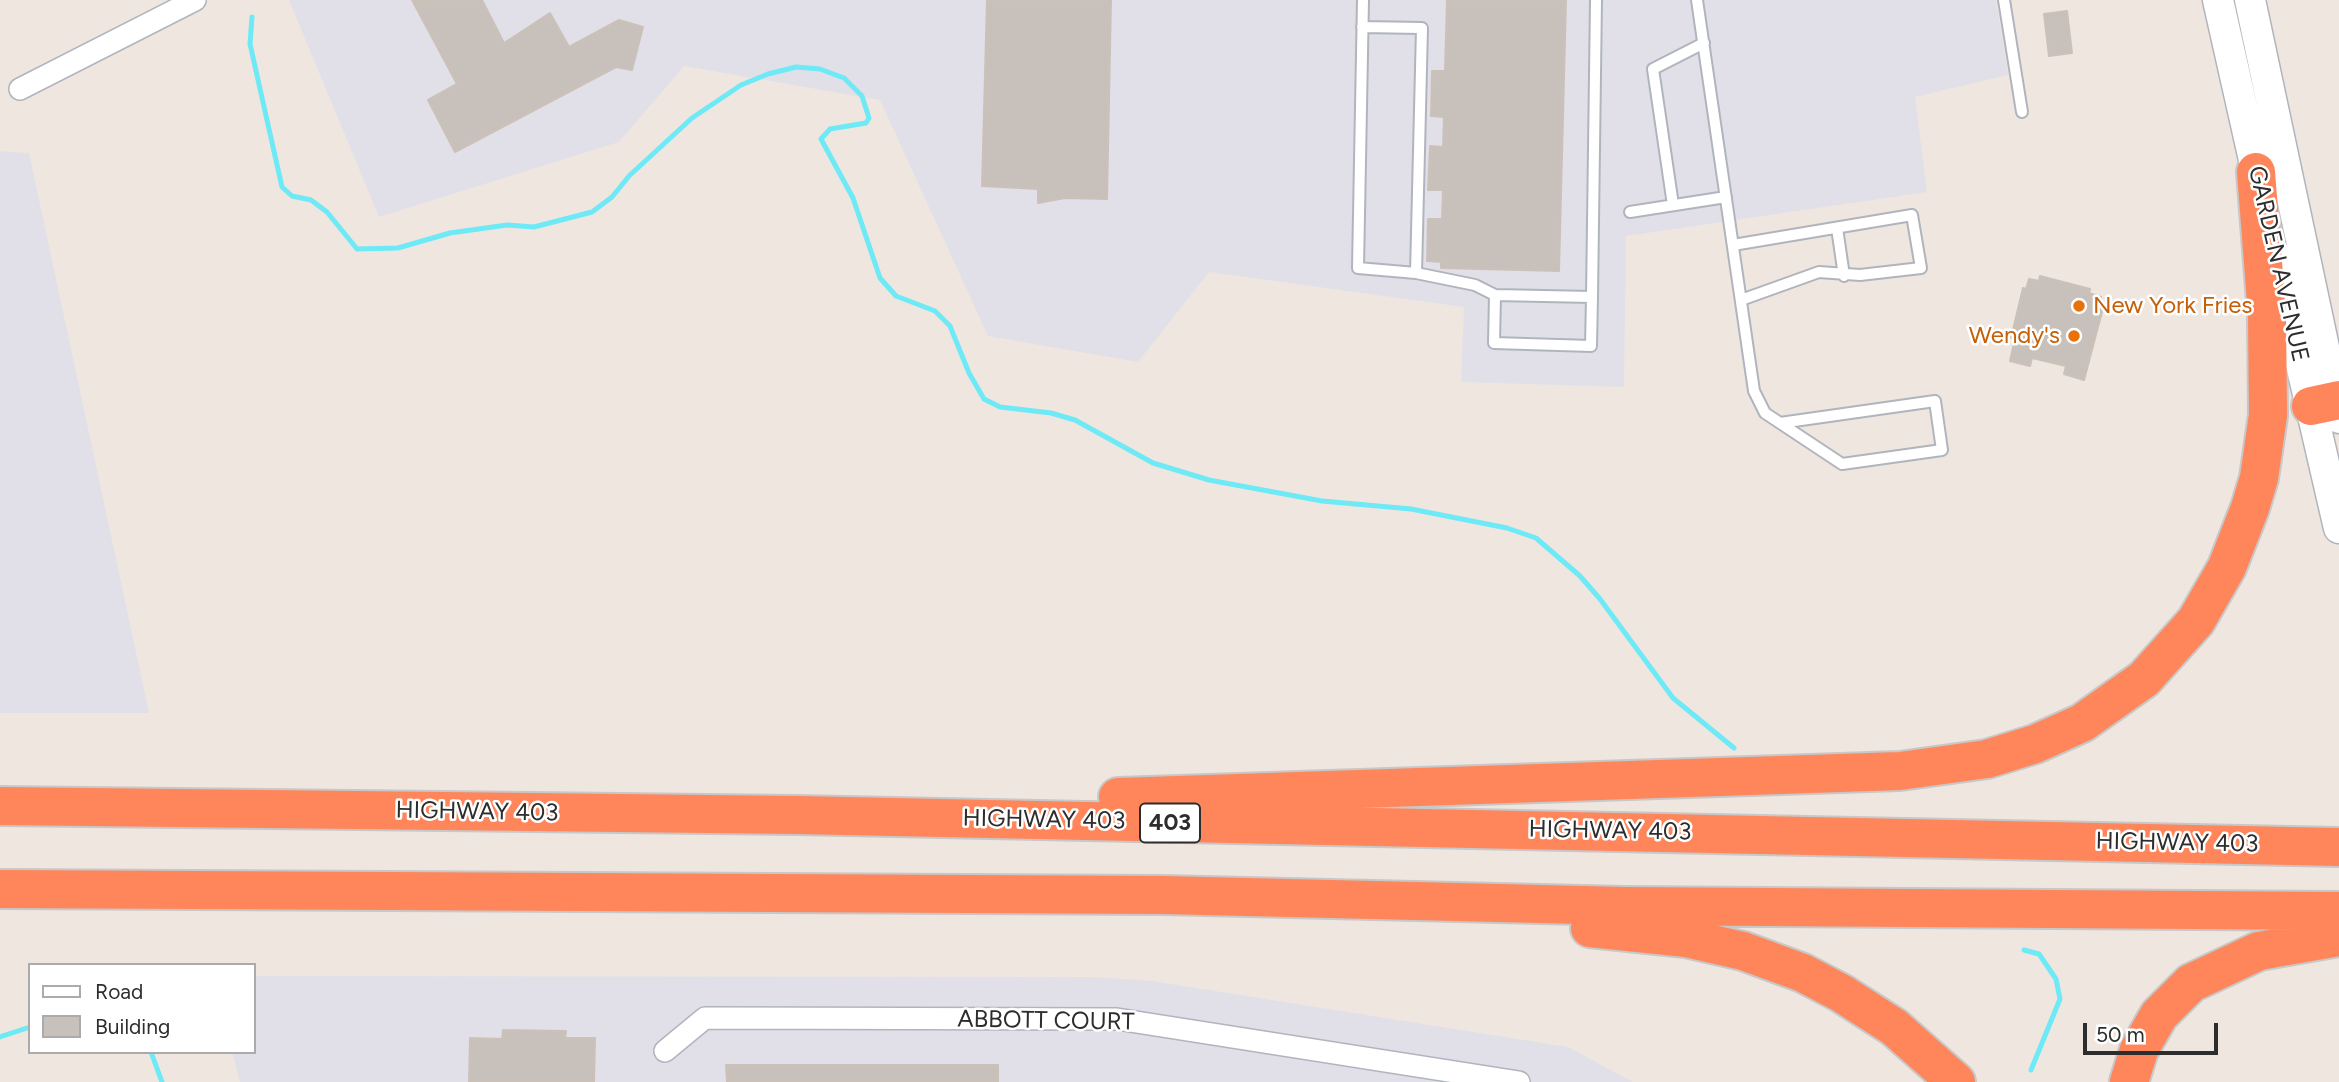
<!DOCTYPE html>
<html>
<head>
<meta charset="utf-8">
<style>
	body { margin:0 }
	#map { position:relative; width:2339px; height:1082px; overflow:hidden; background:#efe6e0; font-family:Figtree,sans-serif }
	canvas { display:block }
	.legend { position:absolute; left:28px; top:963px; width:228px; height:91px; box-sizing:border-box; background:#fff; border:2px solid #ababab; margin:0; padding:9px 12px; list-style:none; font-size:21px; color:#2d2d2d }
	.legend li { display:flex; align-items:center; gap:14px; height:35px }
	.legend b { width:35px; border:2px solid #ababab }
	.scale { position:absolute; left:2083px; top:1023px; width:135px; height:32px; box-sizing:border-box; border:4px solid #2d2d2d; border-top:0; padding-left:9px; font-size:21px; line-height:24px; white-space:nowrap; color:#2d2d2d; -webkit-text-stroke:5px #fff; paint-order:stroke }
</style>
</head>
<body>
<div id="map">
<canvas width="2339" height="1082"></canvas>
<ul class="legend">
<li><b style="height:9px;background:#fff"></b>Road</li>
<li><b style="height:19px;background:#c8c1bb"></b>Building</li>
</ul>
<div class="scale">50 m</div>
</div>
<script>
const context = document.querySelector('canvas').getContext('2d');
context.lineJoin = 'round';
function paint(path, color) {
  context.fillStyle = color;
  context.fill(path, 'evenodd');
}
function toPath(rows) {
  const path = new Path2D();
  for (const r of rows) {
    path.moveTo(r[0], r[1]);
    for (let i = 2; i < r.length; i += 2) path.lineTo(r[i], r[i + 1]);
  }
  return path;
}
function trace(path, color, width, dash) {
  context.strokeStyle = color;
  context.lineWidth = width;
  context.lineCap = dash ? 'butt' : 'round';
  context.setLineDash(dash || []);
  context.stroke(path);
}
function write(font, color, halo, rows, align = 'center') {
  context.font = font + ' Figtree,sans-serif';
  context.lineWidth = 5;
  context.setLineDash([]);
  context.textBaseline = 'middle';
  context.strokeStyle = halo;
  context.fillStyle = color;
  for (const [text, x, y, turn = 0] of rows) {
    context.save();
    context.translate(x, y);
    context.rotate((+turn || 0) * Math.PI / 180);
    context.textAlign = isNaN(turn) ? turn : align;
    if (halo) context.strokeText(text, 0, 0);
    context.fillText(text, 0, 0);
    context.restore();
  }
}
const industrial = toPath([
	[289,0,1996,0,2008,75,1915,97,1927,192,1626,236,1624,387,1461,382,1464,307,1209,272,1138,362,988,336,880,100,684,66,619,142,379,217],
	[0,151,29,153,149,713,0,713],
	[254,976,1094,977,1152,981,1568,1047,1633,1082,240,1082,232,1052,254,1052]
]);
const stream = toPath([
	[252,17,250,44,282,187,292,196,311,200,327,212,357,249,398,248,450,233,507,225,534,227,592,212,612,197,629,176,692,118,741,85,768,74,796,67,820,69,844,78,862,96,869,118,866,123,830,129,821,139,853,198,880,278,896,296,935,311,950,326,969,373,984,399,1000,407,1051,413,1075,420,1153,463,1209,480,1322,501,1411,509,1507,528,1536,538,1580,576,1600,599,1673,698,1734,748],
	[2024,950,2039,954,2056,979,2060,999,2031,1070],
	[0,1037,30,1027],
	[151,1052,162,1082]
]);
const building = toPath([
	[412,0,482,0,504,43,550,13,569,47,619,20,643,27,632,70,616,67,455,152,428,100,457,84,412,0],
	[987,0,1111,0,1107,199,1065,198,1038,203,1038,189,982,186,987,0],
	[1447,0,1566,0,1559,271,1441,268,1441,262,1427,261,1428,219,1442,219,1443,190,1428,190,1430,146,1443,147,1444,117,1431,116,1432,71,1445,71,1447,0],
	[2067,11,2072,53,2049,56,2044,14,2067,11],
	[2040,276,2090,289,2089,293,2101,297,2099,307,2103,308,2084,380,2064,374,2066,366,2032,358,2030,366,2010,361,2015,339,2011,338,2023,288,2026,289,2029,279,2039,281,2040,276],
	[503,1030,566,1031,565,1038,595,1038,594,1082,469,1082,470,1038,502,1039,503,1030],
	[726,1065,998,1065,998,1082,727,1082,726,1065]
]);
const service = toPath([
	[1363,0,1358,268,1416,273,1475,285,1495,295,1592,297,1596,0],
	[1697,0,1754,391,1765,413,1842,464,1942,450,1935,401,1780,423],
	[2004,0,2022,112],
	[1362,27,1422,28,1416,273],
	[1673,205,1653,69,1704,43],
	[1630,212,1726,197],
	[1837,228,1844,276],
	[1733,245,1912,215,1921,268,1860,275,1819,272,1741,300],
	[1495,295,1494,343,1591,346,1592,297]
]);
const minor = toPath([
	[20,89,195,0],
	[665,1051,705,1018,1117,1019,1519,1082]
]);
const secondary = toPath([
	[2218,0,2261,191],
	[2250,0,2339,418],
	[2276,256,2339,528]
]);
const motorway = toPath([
	[2311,406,2339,400],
	[1118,797,1900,771,1987,759,2035,744,2082,723,2144,679,2196,621,2227,567,2250,508,2259,478,2268,415,2267,314,2256,172],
	[0,806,797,815,2339,847],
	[0,889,1163,895,1625,906,2339,911],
	[1590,928,1686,938,1743,951,1803,973,1841,993,1894,1027,1956,1082],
	[2129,1082,2139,1050,2159,1015,2191,983,2259,951,2339,937]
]);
const markers = [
	[2079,306,7,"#e8710a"],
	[2074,336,7,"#e8710a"]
];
const shields = [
	[1170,823,60]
];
const shieldNames = [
	["403",1170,823]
];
const streetNames = [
	["GARDEN AVENUE",2278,264,77],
	["HIGHWAY 403",477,812,1],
	["HIGHWAY 403",1044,820,1],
	["HIGHWAY 403",1610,831,1],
	["HIGHWAY 403",2177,843,1],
	["ABBOTT COURT",1046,1021,1]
];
const foodNames = [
	["New York Fries",2093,306],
	["Wendy's",2060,336,"right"]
];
paint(industrial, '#e1e0e8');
trace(stream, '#6ee9f6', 5);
paint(building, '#c8c1bb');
trace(building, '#cbc1b9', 2);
trace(service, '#b0b5bd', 14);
trace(minor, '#b0b5bd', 24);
trace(secondary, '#b0b5bd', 33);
trace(motorway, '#c8c8c8', 42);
trace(service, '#fff', 10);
trace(minor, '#fff', 21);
trace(secondary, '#fff', 30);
trace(motorway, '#ff855b', 38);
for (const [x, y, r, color] of markers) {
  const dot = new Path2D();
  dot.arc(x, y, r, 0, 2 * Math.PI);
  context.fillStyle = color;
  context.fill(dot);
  trace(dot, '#fff', 2.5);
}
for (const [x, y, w] of shields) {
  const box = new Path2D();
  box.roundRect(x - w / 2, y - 19.5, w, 39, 5);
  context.fillStyle = '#fff';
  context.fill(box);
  trace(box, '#2d2d2d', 2);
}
write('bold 23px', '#2d2d2d', null, shieldNames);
write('24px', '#2d2d2d', '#fff', streetNames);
write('24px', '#c56008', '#fff', foodNames, 'left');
</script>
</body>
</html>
